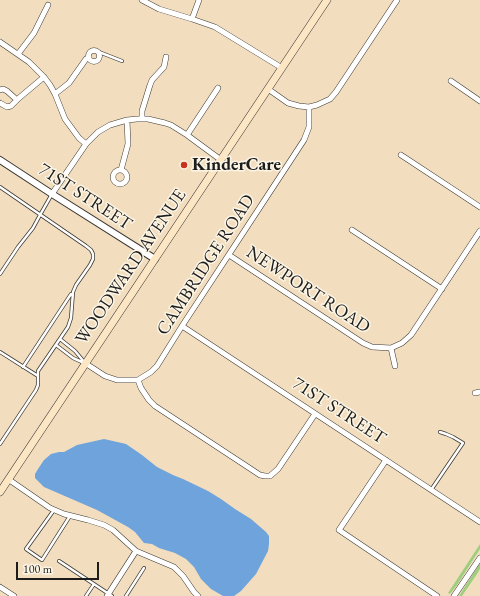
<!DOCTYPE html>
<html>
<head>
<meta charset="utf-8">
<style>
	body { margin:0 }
	#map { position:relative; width:480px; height:596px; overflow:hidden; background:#f2debf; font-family:"EB Garamond",serif }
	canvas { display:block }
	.scale { position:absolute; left:16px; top:562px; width:83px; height:18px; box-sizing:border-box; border:2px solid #1c1c1c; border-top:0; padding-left:5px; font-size:12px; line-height:14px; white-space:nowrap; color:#1c1c1c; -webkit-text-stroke:3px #fcf5e5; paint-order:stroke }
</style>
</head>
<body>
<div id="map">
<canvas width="480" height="596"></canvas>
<div class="scale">100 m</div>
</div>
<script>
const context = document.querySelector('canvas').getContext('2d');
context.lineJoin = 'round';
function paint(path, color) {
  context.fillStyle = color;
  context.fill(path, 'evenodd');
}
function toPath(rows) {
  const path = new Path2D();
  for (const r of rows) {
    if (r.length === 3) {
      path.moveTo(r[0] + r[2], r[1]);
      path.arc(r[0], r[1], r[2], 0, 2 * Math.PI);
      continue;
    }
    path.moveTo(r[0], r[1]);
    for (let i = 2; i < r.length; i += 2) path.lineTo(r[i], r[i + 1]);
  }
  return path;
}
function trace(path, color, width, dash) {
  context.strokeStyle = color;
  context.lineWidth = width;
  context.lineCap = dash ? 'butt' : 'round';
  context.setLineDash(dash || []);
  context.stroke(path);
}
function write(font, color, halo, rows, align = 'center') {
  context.font = font + ' "EB Garamond",serif';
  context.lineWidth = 3;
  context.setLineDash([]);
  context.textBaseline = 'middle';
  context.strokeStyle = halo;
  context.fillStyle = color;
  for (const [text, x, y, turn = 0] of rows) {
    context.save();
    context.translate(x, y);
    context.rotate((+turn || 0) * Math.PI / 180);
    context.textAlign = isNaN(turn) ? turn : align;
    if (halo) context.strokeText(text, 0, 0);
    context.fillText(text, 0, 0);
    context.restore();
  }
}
const green = toPath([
	[480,544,480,549,457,585,450,594,448,593],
	[480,563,480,569,477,574,462,596,459,596]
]);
const water = toPath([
	[104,439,126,444,142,455,157,467,173,475,183,479,208,491,221,499,235,509,251,519,266,532,269,536,269,544,268,551,256,574,241,591,234,596,223,596,211,589,201,579,194,567,186,559,175,553,159,548,152,544,144,543,135,532,128,527,97,510,44,487,35,478,35,474,38,469,44,460,51,454,59,452,64,452,77,445]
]);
const service = toPath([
	[99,52,122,61],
	[0,187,86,246,91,250,93,254,93,259,90,265,76,285,73,292,71,318,68,327,38,371,38,385,36,390,0,444],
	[0,274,18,247,33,228,40,215,52,194],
	[60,339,75,351,85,363],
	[56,345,73,358,84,363],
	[0,352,38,376],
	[23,367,71,294],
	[431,490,463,443,453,437,446,434,440,432],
	[54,510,26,549,42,560,70,516],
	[59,561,112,596],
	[86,596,94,584],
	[126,596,144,568]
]);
const minor = toPath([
	[142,0,159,9,192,19,215,27,282,68],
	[192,19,199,0],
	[0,42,29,62,44,77,50,85,55,94,65,119,79,138,86,144],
	[94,56,5.5],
	[18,54,34,33,48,5],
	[451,81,480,101],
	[268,89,288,103,299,106,309,107,317,105,330,99,336,92,397,0],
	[0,90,3,89,7,91,17,100],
	[55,94,69,83,86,59,89,57],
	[0,103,7,107,11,106,19,98,44,77],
	[142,119,142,111,150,85,152,80,164,67,166,57],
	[187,135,218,88],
	[401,155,480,207],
	[120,177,7],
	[121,170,128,144,127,120],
	[52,194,86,144,98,132,110,125,127,120,137,119,148,119,165,123,171,125,187,135,221,160],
	[352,230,442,289],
	[229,255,363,343,372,347,391,348,402,343,411,335,480,231],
	[182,326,480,522],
	[391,348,395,366],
	[85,363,105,376,117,380,138,380,151,372,157,366,182,326,304,140,309,127,309,107],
	[138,380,141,388,149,400,155,406,260,475,265,476,270,476,278,469,315,414],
	[475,393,480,392],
	[386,460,339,530,437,596],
	[8,479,50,508,64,514,88,520,104,525,113,530,136,551,174,567,183,576,194,592,198,596],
	[0,587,14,596],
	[107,596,136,551],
	[454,596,480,558]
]);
const tertiary = toPath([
	[0,160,52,194,155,259]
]);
const secondary = toPath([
	[0,492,327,0]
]);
const markers = [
	[184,165,4,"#c8321e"]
];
const poiNames = [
	["KinderCare",192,165]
];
const streetNames = [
	["71ST STREET",85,197,33],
	["CAMBRIDGE ROAD",206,265,-57],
	["WOODWARD AVENUE",131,267,-56],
	["NEWPORT ROAD",308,290,33],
	["71ST STREET",339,411,33]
];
paint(green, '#9fcf7e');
paint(water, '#6ea3db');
trace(service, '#3c3934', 4);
trace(minor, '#3c3934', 6);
trace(tertiary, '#3c3934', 8);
trace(secondary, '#3c3934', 8);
trace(service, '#fff', 2.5);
trace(minor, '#fff', 5);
trace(tertiary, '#fff', 6);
trace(secondary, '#fce6c4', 7);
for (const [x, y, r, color] of markers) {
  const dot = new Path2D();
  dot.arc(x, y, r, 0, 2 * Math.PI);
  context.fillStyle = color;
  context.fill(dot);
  trace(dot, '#fcf5e5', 1.5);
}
write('bold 18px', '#1c1c1c', '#fcf5e5', poiNames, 'left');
write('18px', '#1c1c1c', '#fcf5e5', streetNames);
</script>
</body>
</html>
